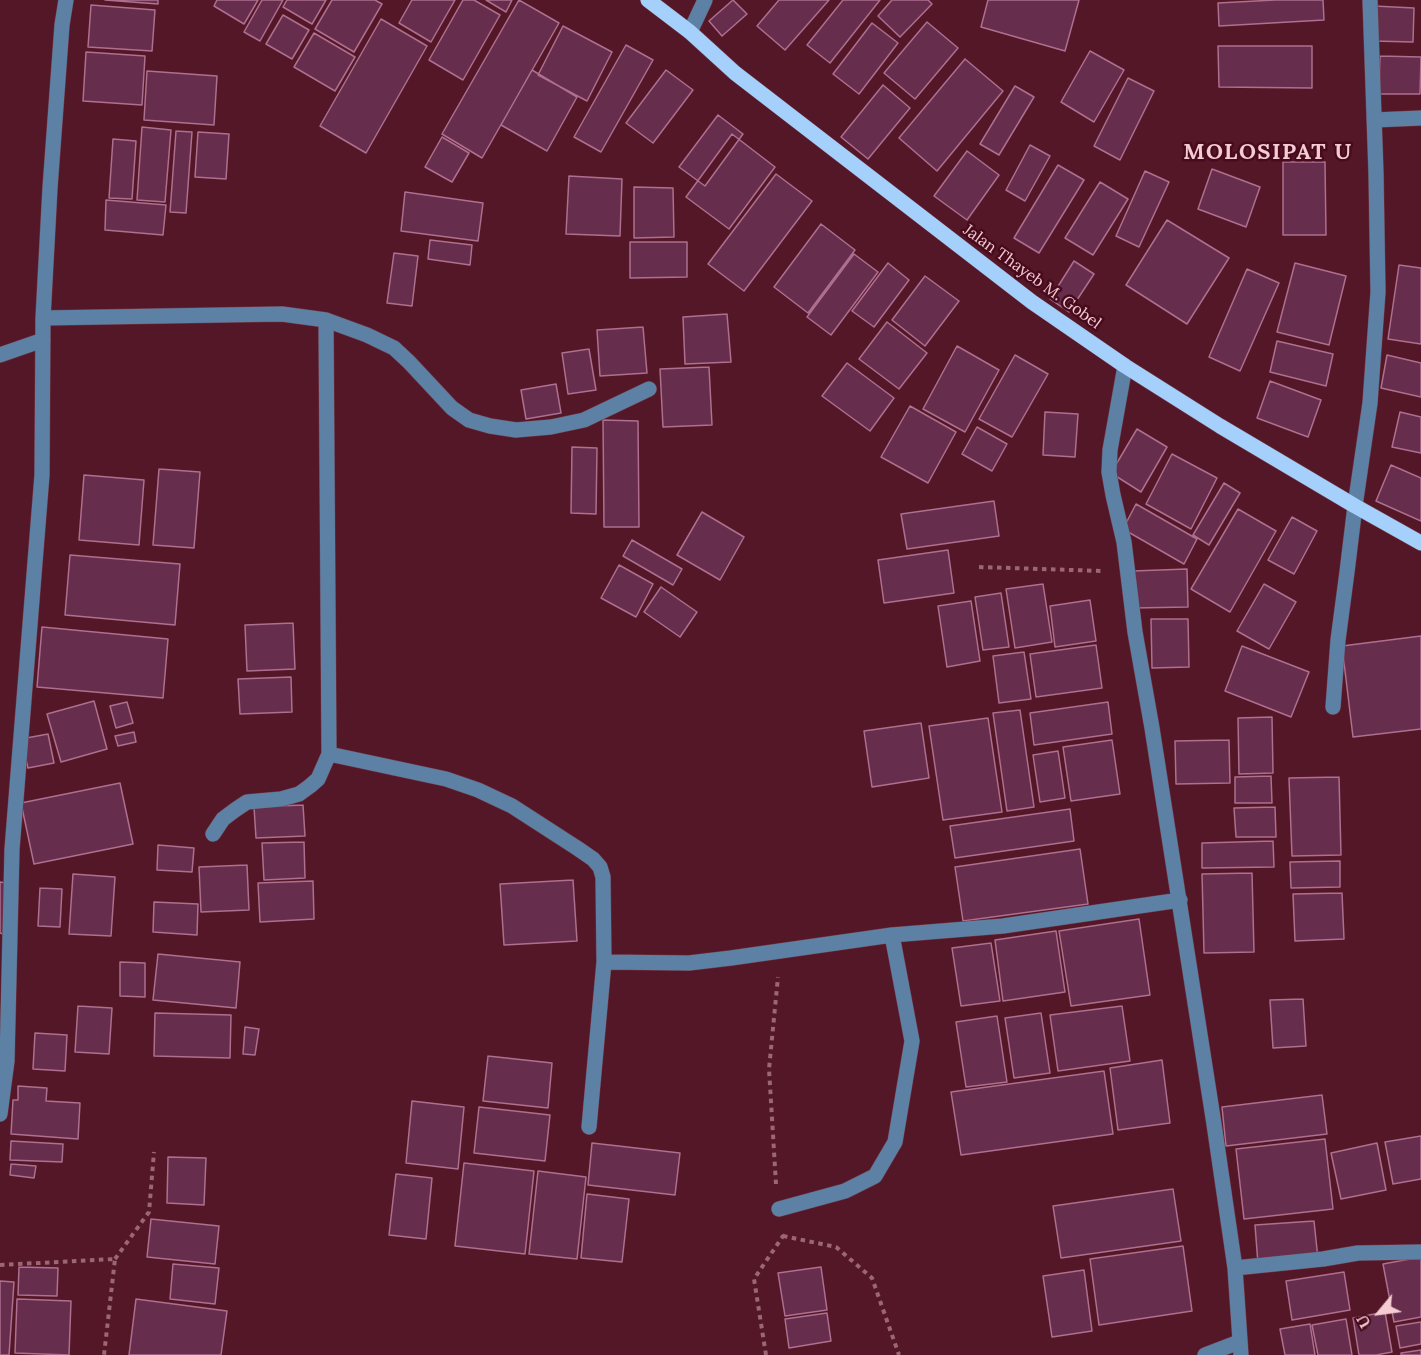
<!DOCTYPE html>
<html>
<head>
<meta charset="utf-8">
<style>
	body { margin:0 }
	#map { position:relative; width:1421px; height:1355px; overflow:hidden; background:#541727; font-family:Lora,serif }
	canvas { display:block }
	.north { position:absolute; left:1349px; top:1283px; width:60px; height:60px; -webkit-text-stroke:4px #480b1e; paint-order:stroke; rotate:241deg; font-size:16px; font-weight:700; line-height:24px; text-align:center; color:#f4ccd2 }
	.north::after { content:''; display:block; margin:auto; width:21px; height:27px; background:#f4ccd2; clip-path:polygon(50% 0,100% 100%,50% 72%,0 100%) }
</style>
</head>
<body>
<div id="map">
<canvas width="1421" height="1355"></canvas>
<div class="north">U</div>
</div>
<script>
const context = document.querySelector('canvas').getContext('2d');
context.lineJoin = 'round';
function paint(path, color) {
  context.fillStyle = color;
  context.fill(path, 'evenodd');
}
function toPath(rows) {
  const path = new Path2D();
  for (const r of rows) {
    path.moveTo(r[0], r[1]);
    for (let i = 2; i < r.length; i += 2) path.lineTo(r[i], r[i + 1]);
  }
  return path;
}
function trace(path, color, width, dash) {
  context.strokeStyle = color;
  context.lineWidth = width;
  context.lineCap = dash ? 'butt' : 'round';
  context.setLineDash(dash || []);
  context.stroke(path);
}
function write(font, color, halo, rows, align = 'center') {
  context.font = font + ' Lora,serif';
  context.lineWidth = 5;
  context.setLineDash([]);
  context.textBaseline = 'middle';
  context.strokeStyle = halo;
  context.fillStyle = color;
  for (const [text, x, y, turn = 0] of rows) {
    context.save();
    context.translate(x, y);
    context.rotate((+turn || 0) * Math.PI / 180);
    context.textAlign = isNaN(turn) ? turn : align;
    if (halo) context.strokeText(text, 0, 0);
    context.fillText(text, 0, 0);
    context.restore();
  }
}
const building = toPath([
	[105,0,158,0,158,4,105,0],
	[217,0,258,0,244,24,214,6,217,0],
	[262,0,283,0,260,41,244,32,262,0],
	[287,0,326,0,312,24,283,7,287,0],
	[332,0,375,0,382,4,354,52,315,29,332,0],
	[412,0,455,0,431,42,399,23,412,0],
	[463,0,474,0,500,15,463,80,429,60,463,0],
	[486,0,512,0,506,12,486,0],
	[519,0,559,23,482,158,442,134,519,0],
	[733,0,747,14,722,36,709,21,733,0],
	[779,0,829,0,785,50,757,26,779,0],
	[843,0,880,0,830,63,807,45,843,0],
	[892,0,928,0,932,4,900,37,878,16,892,0],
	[988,0,1079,0,1065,51,981,27,988,0],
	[1275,0,1323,0,1324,20,1219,26,1218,3,1275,0],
	[91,5,155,10,152,51,88,47,91,5],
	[1374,6,1414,8,1413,42,1373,41,1374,6],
	[283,15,309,30,292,59,266,44,283,15],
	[381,19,427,46,366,153,320,126,381,19],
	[927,22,958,48,915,99,884,73,927,22],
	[872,23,898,43,859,94,833,74,872,23],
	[563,26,612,52,587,101,538,75,563,26],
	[314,33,355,57,335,91,294,67,314,33],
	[626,45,653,60,601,152,574,137,626,45],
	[1218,46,1312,46,1312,88,1219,87,1218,46],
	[1090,51,1124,70,1094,122,1061,102,1090,51],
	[86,52,145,56,142,105,83,101,86,52],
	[1380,56,1421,57,1420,94,1379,94,1380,56],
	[965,59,1003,91,937,171,899,138,965,59],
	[532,70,577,97,547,151,501,125,532,70],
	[666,70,693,90,653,143,626,123,666,70],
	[147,71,217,76,214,125,144,120,147,71],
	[1128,78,1154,91,1120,160,1094,146,1128,78],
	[883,85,910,108,868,159,841,137,883,85],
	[1015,86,1034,97,999,155,980,144,1015,86],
	[718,115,743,134,705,186,679,167,718,115],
	[142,127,171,130,165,202,137,200,142,127],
	[176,131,192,132,186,213,170,212,176,131],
	[198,132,229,134,226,179,195,177,198,132],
	[732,134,775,167,729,229,686,197,732,134],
	[442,137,469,153,452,182,425,167,442,137],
	[113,139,136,141,132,199,109,198,113,139],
	[1030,145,1050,156,1025,201,1006,190,1030,145],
	[967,151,999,175,967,220,934,196,967,151],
	[1283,162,1325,162,1326,235,1283,235,1283,162],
	[1058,165,1084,180,1039,253,1014,238,1058,165],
	[1212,169,1260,187,1246,227,1198,209,1212,169],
	[1145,171,1169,182,1139,247,1116,236,1145,171],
	[776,174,812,201,744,291,708,264,776,174],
	[569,176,622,179,620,236,566,234,569,176],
	[1100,182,1128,199,1093,255,1065,238,1100,182],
	[634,187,673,188,674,237,634,238,634,187],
	[405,192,483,203,478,241,401,231,405,192],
	[106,200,166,205,163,235,105,230,106,200],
	[1167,220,1229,258,1187,324,1126,285,1167,220],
	[821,224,855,250,808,313,774,287,821,224],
	[430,240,472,245,470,265,428,259,430,240],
	[630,242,687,242,687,277,630,278,630,242],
	[394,253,418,256,412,306,387,303,394,253],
	[854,254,878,272,831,335,807,317,854,254],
	[1074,261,1094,274,1069,312,1050,299,1074,261],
	[888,263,909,280,874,327,852,311,888,263],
	[1295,263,1346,276,1329,345,1277,332,1295,263],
	[1399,265,1421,268,1421,344,1388,339,1399,265],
	[1247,269,1279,283,1240,371,1209,357,1247,269],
	[925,276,959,301,925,346,892,320,925,276],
	[727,314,731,362,685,364,683,317,727,314],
	[887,322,927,353,899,389,859,359,887,322],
	[643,327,647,373,600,376,597,330,643,327],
	[1277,341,1333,354,1326,386,1270,372,1277,341],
	[957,346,999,370,965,432,923,409,957,346],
	[589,349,596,390,568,394,562,353,589,349],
	[1015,355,1048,374,1012,437,979,419,1015,355],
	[1387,355,1421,363,1421,397,1381,388,1387,355],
	[847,363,894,398,870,431,822,396,847,363],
	[709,367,712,425,663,427,660,369,709,367],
	[1270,381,1321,400,1308,437,1257,418,1270,381],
	[556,384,561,413,526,419,521,390,556,384],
	[910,406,956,432,928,483,881,457,910,406],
	[1045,412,1078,414,1075,457,1043,455,1045,412],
	[1400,412,1421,417,1421,453,1392,447,1400,412],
	[603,420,638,421,639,527,604,527,603,420],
	[977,427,1007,444,992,471,962,454,977,427],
	[1137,429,1167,447,1141,492,1111,473,1137,429],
	[572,447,597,448,596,514,571,513,572,447],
	[1172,454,1217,478,1191,529,1146,504,1172,454],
	[1391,465,1421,478,1421,521,1376,501,1391,465],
	[159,469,200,472,194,548,153,545,159,469],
	[84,475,144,480,139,545,79,540,84,475],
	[1224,483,1240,493,1209,545,1193,535,1224,483],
	[994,501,999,536,907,549,901,514,994,501],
	[1136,504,1197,539,1184,564,1123,529,1136,504],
	[1238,509,1276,531,1230,612,1191,589,1238,509],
	[702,512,744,537,720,580,677,555,702,512],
	[1292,517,1317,531,1294,574,1268,560,1292,517],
	[632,540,682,569,673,585,623,556,632,540],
	[948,550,954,593,884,603,878,560,948,550],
	[70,555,180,564,175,625,65,615,70,555],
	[619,565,653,584,636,617,601,598,619,565],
	[1187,569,1188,607,1134,608,1133,571,1187,569],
	[1043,584,1052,642,1015,648,1006,589,1043,584],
	[1264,584,1296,602,1269,649,1237,631,1264,584],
	[661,587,697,612,680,637,644,612,661,587],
	[1001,593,1009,647,983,650,975,597,1001,593],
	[1090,600,1096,641,1055,647,1050,606,1090,600],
	[971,601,980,661,947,667,938,606,971,601],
	[1151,619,1188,619,1189,667,1152,668,1151,619],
	[293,623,295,669,247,671,245,625,293,623],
	[42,627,168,639,163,698,37,687,42,627],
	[1421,636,1421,729,1353,737,1342,646,1421,636],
	[1096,645,1102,688,1036,697,1030,654,1096,645],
	[1242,646,1309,672,1291,717,1225,691,1242,646],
	[1024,652,1031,699,999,703,993,656,1024,652],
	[291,677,292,712,240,714,238,679,291,677],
	[94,701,107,749,61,762,47,714,94,701],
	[127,702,133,723,116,728,110,706,127,702],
	[1108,702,1112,734,1034,745,1030,713,1108,702],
	[1020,710,1034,807,1007,811,993,713,1020,710],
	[1272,717,1273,773,1239,774,1238,718,1272,717],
	[988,718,1002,812,943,820,929,726,988,718],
	[921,723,929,778,872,787,864,731,921,723],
	[134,732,136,742,118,746,115,736,134,732],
	[48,734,54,763,28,768,21,739,48,734],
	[1112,740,1120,794,1071,801,1063,747,1112,740],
	[1229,740,1230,783,1176,784,1175,741,1229,740],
	[1058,751,1065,798,1040,802,1033,755,1058,751],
	[1271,776,1272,803,1235,803,1235,777,1271,776],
	[1339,777,1341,855,1292,856,1289,778,1339,777],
	[120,783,133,844,34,864,21,803,120,783],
	[303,805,305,836,256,838,254,807,303,805],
	[1275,807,1276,837,1236,837,1234,808,1275,807],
	[1070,809,1074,841,955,858,950,826,1070,809],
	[1273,841,1274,867,1202,868,1202,843,1273,841],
	[304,842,305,878,264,880,262,843,304,842],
	[158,845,194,848,192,872,157,870,158,845],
	[1080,849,1088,904,963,921,955,867,1080,849],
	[1340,861,1340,887,1291,888,1290,862,1340,861],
	[247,865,249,910,201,912,199,867,247,865],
	[1252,873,1254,952,1204,953,1202,874,1252,873],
	[73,874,115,877,111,936,69,934,73,874],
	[573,880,577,941,504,945,500,884,573,880],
	[313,881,314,919,260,922,258,883,313,881],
	[0,882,6,883,3,934,0,933,0,882],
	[40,888,62,889,60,927,38,926,40,888],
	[1342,893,1344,939,1295,941,1293,894,1342,893],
	[154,902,198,904,197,935,153,932,154,902],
	[1139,919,1150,995,1071,1006,1059,931,1139,919],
	[1056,931,1065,992,1003,1001,995,940,1056,931],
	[991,943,1000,1001,961,1006,952,948,991,943],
	[158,954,240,962,236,1008,153,1000,158,954],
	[120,962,145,963,145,997,120,996,120,962],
	[1303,999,1306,1046,1273,1048,1270,1000,1303,999],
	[78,1006,112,1008,109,1054,75,1052,78,1006],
	[1122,1006,1130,1061,1058,1071,1050,1015,1122,1006],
	[155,1013,231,1015,230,1058,154,1056,155,1013],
	[1041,1013,1050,1073,1014,1078,1005,1018,1041,1013],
	[997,1016,1007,1082,966,1087,956,1022,997,1016],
	[245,1027,259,1029,255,1055,243,1054,245,1027],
	[35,1033,67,1035,65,1071,33,1069,35,1033],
	[488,1056,552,1063,548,1108,483,1101,488,1056],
	[1162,1060,1170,1123,1118,1130,1110,1068,1162,1060],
	[1104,1071,1113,1134,961,1155,951,1092,1104,1071],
	[18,1086,47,1088,46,1101,80,1103,78,1139,11,1134,13,1100,18,1100,18,1086],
	[1322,1095,1327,1134,1226,1146,1222,1107,1322,1095],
	[412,1101,464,1107,458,1169,406,1163,412,1101],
	[479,1107,550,1115,545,1161,474,1153,479,1107],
	[1421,1136,1421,1179,1393,1184,1385,1142,1421,1136],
	[1325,1139,1333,1209,1244,1219,1236,1149,1325,1139],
	[11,1141,63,1144,62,1162,10,1160,11,1141],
	[592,1143,680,1153,675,1195,588,1185,592,1143],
	[1377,1143,1386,1190,1341,1199,1331,1153,1377,1143],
	[168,1157,206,1158,204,1205,167,1203,168,1157],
	[464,1163,534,1171,525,1254,455,1246,464,1163],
	[11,1164,36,1166,34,1178,10,1175,11,1164],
	[538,1171,586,1177,577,1259,529,1254,538,1171],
	[396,1174,432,1178,426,1239,389,1235,396,1174],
	[1173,1189,1181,1241,1061,1258,1053,1206,1173,1189],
	[587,1194,629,1199,622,1262,581,1258,587,1194],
	[151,1219,219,1226,215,1264,147,1257,151,1219],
	[1314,1221,1318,1259,1258,1264,1255,1225,1314,1221],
	[1183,1246,1192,1311,1099,1325,1090,1259,1183,1246],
	[1421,1257,1421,1317,1394,1322,1383,1264,1421,1257],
	[173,1264,219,1268,215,1304,170,1299,173,1264],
	[19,1267,58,1268,57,1296,18,1295,19,1267],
	[821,1267,827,1310,785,1316,778,1273,821,1267],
	[1084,1270,1092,1331,1052,1337,1043,1276,1084,1270],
	[1344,1272,1350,1310,1292,1320,1286,1281,1344,1272],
	[0,1281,14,1282,9,1355,0,1355,0,1281],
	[17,1299,71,1301,69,1355,15,1353,17,1299],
	[136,1299,227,1311,221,1355,129,1355,136,1299],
	[1385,1312,1392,1352,1376,1355,1359,1355,1353,1318,1385,1312],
	[827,1313,831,1341,789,1348,785,1319,827,1313],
	[1346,1319,1352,1355,1318,1355,1312,1325,1346,1319],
	[1421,1322,1421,1344,1400,1348,1396,1326,1421,1322],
	[1310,1324,1315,1355,1285,1355,1280,1329,1310,1324],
	[1421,1350,1421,1355,1401,1355,1401,1353,1421,1350]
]);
const path = toPath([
	[979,567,1103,571],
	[776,1184,769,1069,778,977],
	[783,1236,836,1247,872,1278,899,1355],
	[115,1259,149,1212,154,1152],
	[0,1265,115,1259,104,1355],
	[766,1355,754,1279,783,1236,782,1234]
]);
const minor = toPath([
	[690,32,705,0],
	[1374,120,1421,118],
	[43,318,282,314,326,320,329,754,446,779,478,790,512,806,577,848,593,859,600,867,603,877,604,962],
	[326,320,367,335,394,348,409,362,452,408,469,420,490,426,516,430,551,427,584,420,649,389],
	[0,355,43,340],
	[1125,366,1110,450,1109,472,1113,495,1124,542,1135,632,1152,728,1214,1124,1235,1268,1241,1355],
	[1333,707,1338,640,1347,572,1355,506,1370,403,1378,292,1376,173,1370,0],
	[213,834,223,819,235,810,247,802,281,799,299,794,310,786,318,779,329,754],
	[0,1114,7,1061,12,849,42,475,43,318,50,188,62,25,66,0],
	[589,1127,604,962,689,963,731,958,892,935,1003,926,1180,900],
	[779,1209,845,1191,875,1176,895,1142,912,1041,892,935],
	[1235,1268,1323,1259,1358,1253,1421,1252],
	[1205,1355,1239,1342]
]);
const major = toPath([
	[648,0,690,32,735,73,1032,302,1125,366,1220,426,1355,506,1421,543]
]);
const streetNames = [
	["Jalan Thayeb M. Gobel",1032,277,36]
];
const districtNames = [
	["MOLOSIPAT U",1268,153]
];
paint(building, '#662d4c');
trace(building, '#af6f8f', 1.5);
trace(minor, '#713846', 16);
trace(major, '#713846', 16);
trace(path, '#9a6772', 4, [4.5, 4.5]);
trace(minor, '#5d81a5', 15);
trace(major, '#a4d0fb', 15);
write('16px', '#f4ccd2', '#480b1e', streetNames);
context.letterSpacing = '1.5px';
write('bold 22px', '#f4ccd2', '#480b1e', districtNames);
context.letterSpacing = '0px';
</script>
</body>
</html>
